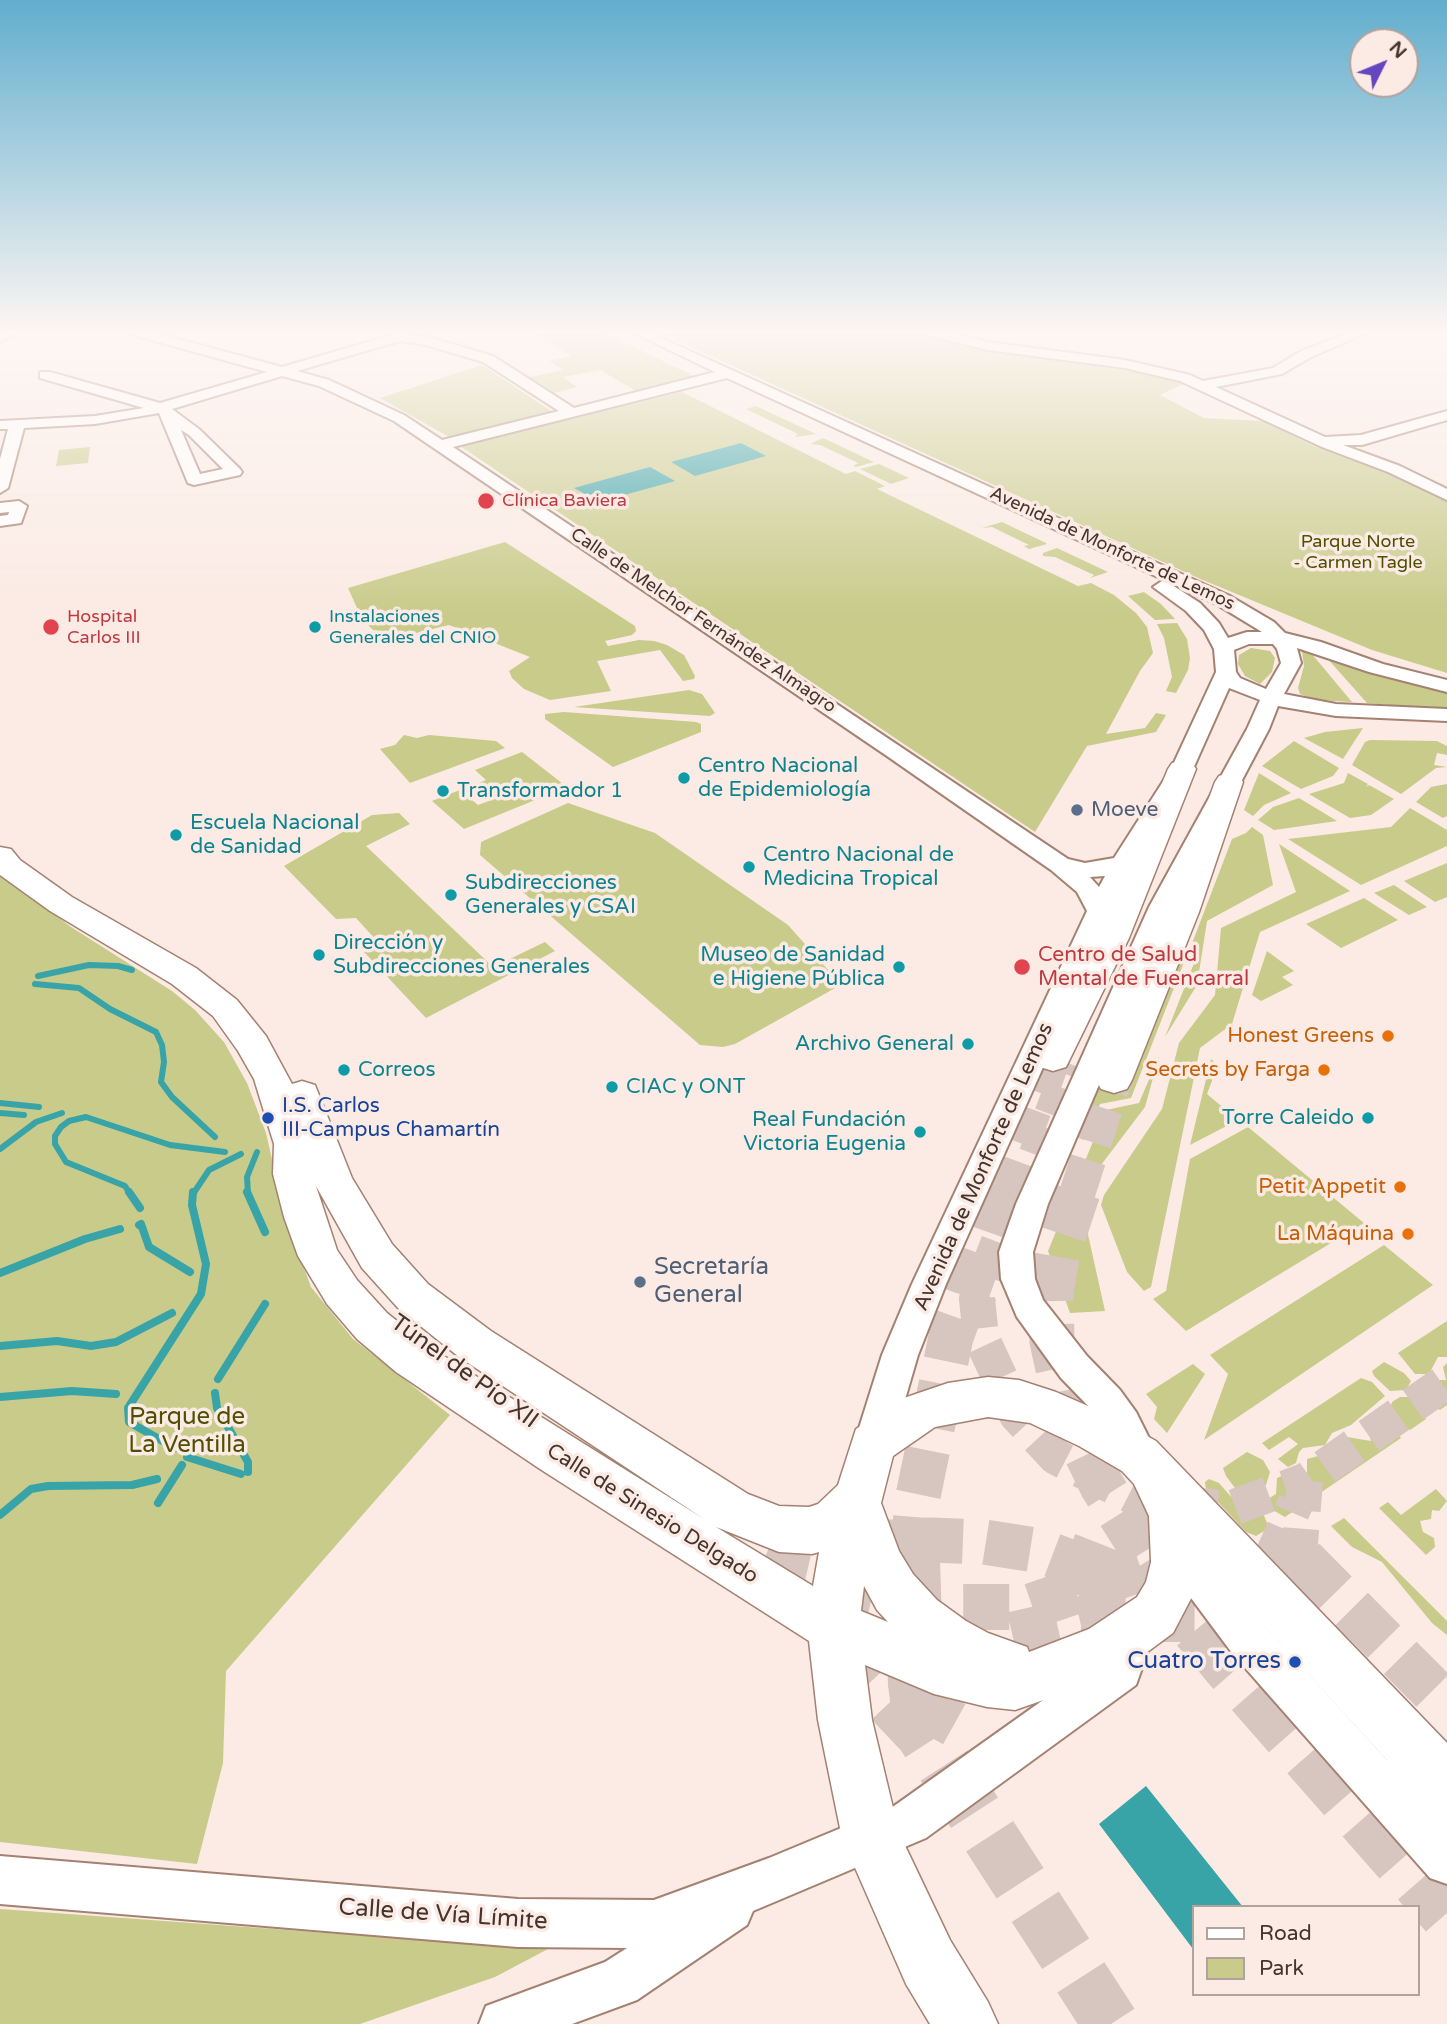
<!DOCTYPE html>
<html>
<head>
<meta charset="utf-8">
<style>
	body { margin:0 }
	#map { position:relative; width:1447px; height:2024px; overflow:hidden; background:#fbebe4; font-family:"Varela Round",sans-serif }
	canvas { display:block }
	.legend { position:absolute; left:1192px; top:1905px; width:228px; height:91px; box-sizing:border-box; background:#fbebe4; border:2px solid #b1a29b; margin:0; padding:9px 12px; list-style:none; font-size:21px; color:#43342d }
	.legend li { display:flex; align-items:center; gap:14px; height:35px }
	.legend b { width:35px; border:2px solid #b1a29b }
	.north { position:absolute; left:1349px; top:28px; width:70px; height:70px; box-sizing:border-box; background:#fbebe4; border:2px solid #b1a29b; border-radius:50%; rotate:47deg; font-size:19px; font-weight:700; line-height:28px; text-align:center; color:#43342d }
	.north::after { content:''; display:block; margin:auto; width:24px; height:32px; background:#6446bf; clip-path:polygon(50% 0,100% 100%,50% 72%,0 100%) }
</style>
</head>
<body>
<div id="map">
<canvas width="1447" height="2024"></canvas>
<ul class="legend">
<li><b style="height:9px;background:#fff"></b>Road</li>
<li><b style="height:19px;background:#c8cb8a"></b>Park</li>
</ul>
<div class="north">N</div>
</div>
<script>
const context = document.querySelector('canvas').getContext('2d');
context.lineJoin = 'round';
function paint(path, color) {
  context.fillStyle = color;
  context.fill(path, 'evenodd');
}
function toPath(rows) {
  const path = new Path2D();
  for (const r of rows) {
    path.moveTo(r[0], r[1]);
    for (let i = 2; i < r.length; i += 2) path.lineTo(r[i], r[i + 1]);
  }
  return path;
}
function trace(path, color, width, dash) {
  context.strokeStyle = color;
  context.lineWidth = width;
  context.lineCap = dash ? 'butt' : 'round';
  context.setLineDash(dash || []);
  context.stroke(path);
}
function write(font, color, halo, rows, align = 'center') {
  context.font = font + ' "Varela Round",sans-serif';
  context.lineWidth = 7;
  context.setLineDash([]);
  context.textBaseline = 'middle';
  context.strokeStyle = halo;
  context.fillStyle = color;
  for (const [text, x, y, turn = 0] of rows) {
    context.save();
    context.translate(x, y);
    context.rotate((+turn || 0) * Math.PI / 180);
    context.textAlign = isNaN(turn) ? turn : align;
    if (halo) context.strokeText(text, 0, 0);
    context.fillText(text, 0, 0);
    context.restore();
  }
}
const green = toPath([
	[532,332,603,332,694,376,638,392,600,370,563,377,577,387,554,393,530,377,563,370,549,361,571,356],
	[658,332,916,332,977,349,1137,372,1183,384,1160,395,1204,418,1263,421,1314,446,1405,479,1447,502,1447,673,1372,650,1198,578],
	[482,365,551,411,449,437,380,398],
	[682,392,846,474,855,471,885,486,877,489,1078,586,1091,583,1114,595,1136,613,1147,627,1153,653,1140,671,1106,734,1145,728,1156,713,1166,715,1156,732,1087,746,1035,832,460,446],
	[756,406,816,434,795,437,798,434,746,409],
	[823,438,874,462,856,467,853,466,858,463,820,445,810,444],
	[90,447,88,463,56,466,59,450],
	[879,464,909,478,891,484,860,469],
	[1002,522,1046,543,1047,544,1029,549,1024,546,1029,545,992,527,982,528],
	[505,542,635,626,636,631,632,635,605,641,608,646,639,640,654,641,667,645,684,655,695,676,694,679,683,681,660,650,597,661,611,691,550,700,524,689,512,678,509,671,530,657,449,625,404,636,373,630,362,619,348,588],
	[1057,548,1108,572,1090,578,1094,575,1055,557,1043,556,1043,553],
	[1144,592,1161,604,1175,619,1155,620,1128,596],
	[1177,623,1187,639,1190,658,1188,670,1176,693,1166,691,1172,677,1164,638,1157,624],
	[1251,648,1270,651,1275,658,1272,672,1260,684,1245,676,1238,664,1239,655],
	[1304,650,1311,653,1352,702,1316,700,1300,694,1298,688,1304,666,1302,652],
	[1326,657,1447,690,1447,710,1367,703],
	[689,690,702,694,715,713,710,716,574,707],
	[564,712,696,722,701,724,701,732,613,767,545,719,545,714],
	[1363,728,1343,759,1304,738,1325,732],
	[404,735,417,738,429,735,496,741,505,748,410,783,380,749,395,745],
	[1370,740,1437,741,1447,746,1447,755,1437,753,1434,765,1447,767,1436,768,1401,794,1352,765,1365,742],
	[1294,741,1339,768,1333,776,1301,789,1262,766],
	[522,752,567,787,464,829,432,801,460,790,478,805,497,798,479,783,486,780,475,770],
	[1259,773,1291,793,1264,805,1253,816,1244,810],
	[1348,773,1368,784,1366,787,1369,785,1394,799,1371,815,1350,818,1309,794,1344,783],
	[1447,784,1447,816,1443,818,1416,802,1431,787],
	[1299,798,1337,821,1274,830,1258,820,1273,807],
	[568,803,655,833,788,925,837,980,837,987,735,1044,723,1047,700,1045,480,855,481,842],
	[1410,808,1447,830,1447,846,1361,885,1288,839,1391,827],
	[399,813,410,824,366,846,493,967,545,942,555,951,426,1018,364,952,376,940,356,918,336,919,284,866,372,815],
	[1252,827,1263,835,1273,885,1207,921,1197,985,1165,1037,1198,953,1191,946,1232,839,1246,833],
	[1279,844,1350,891,1260,932,1232,1024,1200,1048,1151,1287,1144,1291,1127,1272,1101,1205,1104,1195,1162,1109,1179,1043,1215,995,1221,928,1296,892],
	[1447,863,1447,897,1435,902,1404,881],
	[0,873,71,927,172,991,195,1010,224,1042,247,1083,266,1133,285,1216,311,1287,353,1339,450,1415,226,1671,223,1763,197,1864,0,1842],
	[1394,885,1427,907,1409,915,1374,893],
	[1364,898,1398,920,1341,948,1306,924],
	[1180,947,1188,952,1131,1098,1100,1104,1084,1140,1072,1135,1096,1082,1127,1092],
	[1267,951,1294,971,1282,977,1293,985,1261,1001,1252,995],
	[1159,1056,1145,1107,1079,1194,1105,1311,1070,1313,1048,1251,1106,1110,1139,1103],
	[1211,1059,1218,1065,1207,1094,1238,1120,1190,1145],
	[1248,1127,1364,1223,1186,1331,1153,1299,1166,1291,1190,1159],
	[1384,1245,1433,1285,1204,1440,1228,1374,1210,1355],
	[1447,1321,1447,1357,1438,1357,1429,1374,1415,1374,1398,1353],
	[1384,1362,1404,1373,1411,1381,1406,1390,1390,1391,1374,1376,1372,1371],
	[1447,1363,1447,1405,1440,1410,1427,1403,1417,1389,1425,1380,1446,1380,1443,1367],
	[1193,1364,1205,1374,1167,1433,1154,1419,1157,1407,1146,1394],
	[1361,1378,1372,1382,1385,1396,1351,1425,1332,1433,1325,1445,1303,1448,1299,1452,1296,1463,1288,1467,1278,1459,1298,1444,1289,1437,1269,1450,1262,1443],
	[1400,1397,1408,1397,1419,1403,1426,1419,1410,1430,1398,1425,1389,1411,1392,1402],
	[1377,1416,1387,1420,1401,1438,1285,1517,1271,1509,1268,1499,1276,1494,1277,1478,1284,1475,1302,1476,1307,1474,1307,1459,1333,1452,1341,1436,1371,1441,1365,1421],
	[1247,1452,1263,1460,1270,1472,1266,1485,1255,1492,1235,1488,1226,1476,1223,1468],
	[1209,1479,1219,1483,1233,1499,1256,1506,1263,1513,1269,1528,1256,1536,1246,1532,1206,1489,1205,1482],
	[1436,1489,1447,1501,1439,1511,1432,1510,1431,1519,1420,1521,1423,1532,1434,1538,1435,1547,1426,1555,1379,1508,1388,1502,1401,1515],
	[1344,1518,1447,1621,1447,1635,1432,1623,1382,1562,1352,1547,1331,1526],
	[0,1909,548,1949,495,1977,360,2024,0,2024]
]);
const water = toPath([
	[741,443,766,456,695,476,671,462],
	[650,467,675,481,599,502,574,488],
	[1146,1786,1243,1907,1193,1907,1193,1949,1099,1824]
]);
const streamFar1 = toPath([
	[38,976,89,965,118,966,132,970],
	[35,984,79,988,110,1009,156,1032,162,1045,164,1062,161,1082,172,1097,215,1137],
	[0,1103,39,1107],
	[0,1113,24,1115],
	[0,1149,36,1122,62,1113],
	[130,1194,125,1186,66,1162,55,1144,55,1136,61,1127,69,1121,86,1117,170,1145,225,1152],
	[193,1194,209,1170,241,1154],
	[248,1194,247,1177,257,1152]
]);
const stream = toPath([
	[129,1192,140,1208],
	[247,1192,265,1232],
	[139,1225,141,1224,149,1247,190,1272],
	[0,1273,85,1239,120,1229],
	[0,1346,57,1341,91,1346,116,1342,172,1313],
	[218,1379,265,1304],
	[215,1393,217,1408,248,1462,248,1472],
	[0,1397,72,1391,116,1394],
	[175,1448,129,1422,128,1408,201,1294,206,1264,192,1205,193,1192],
	[187,1457,241,1474],
	[158,1503,182,1465],
	[0,1515,31,1489,48,1486,132,1485,157,1479]
]);
const minorTunnelFar2 = toPath([
	[1018,1194,1068,1063]
]);
const minorTunnelFar1 = toPath([
	[1018,1192,977,1299,981,1337,1017,1415,1056,1457,1138,1499,1229,1509,1305,1481],
	[1163,1562,1184,1550],
	[1270,1562,1296,1502],
	[1305,1562,1299,1556,1305,1481,1447,1381]
]);
const minorTunnel = toPath([
	[1303,1560,1447,1705],
	[762,1564,783,1573,929,1607,1029,1607,1166,1560],
	[1256,1593,1270,1560],
	[923,1733,962,1663,1008,1636,1081,1619,1204,1619,1240,1648]
]);
const majorTunnelFar2 = toPath([
	[1002,1194,1053,1058],
	[1077,1194,1114,1080]
]);
const majorTunnelFar1 = toPath([
	[1078,1192,1058,1252,1051,1292,1052,1341,1063,1392,1079,1438,1102,1486,1150,1562],
	[850,1544,931,1540,984,1542,1041,1551,1070,1562],
	[912,1562,917,1501,951,1337,1003,1192]
]);
const majorTunnel = toPath([
	[912,1560,916,1684,923,1733],
	[1065,1560,1131,1586,1178,1619],
	[1149,1560,1170,1593,1228,1663,1447,1913],
	[829,1645,869,1676,923,1733,1111,2024]
]);
const minor = toPath([
	[3,332,20,332,0,342,0,333,3,332],
	[132,332,152,332,282,367,399,333,428,337,493,356,574,408,715,372,632,332,648,332,1230,596,1274,622,1285,633,1321,642,1383,664,1447,680,1447,692,1369,672,1297,648,1301,663,1284,694,1336,704,1447,709,1447,721,1336,716,1278,706,1269,729,1175,907,1048,1204,1033,1252,1035,1279,1043,1300,1087,1356,1120,1390,1136,1412,1158,1456,1152,1468,1139,1473,1126,1468,1110,1436,1094,1412,1061,1378,1017,1317,1001,1279,999,1252,1016,1204,1149,907,1247,729,1260,700,1229,688,1193,769,1145,845,1113,911,946,1284,918,1355,892,1444,886,1456,873,1461,860,1456,854,1444,882,1355,912,1284,1087,911,1077,892,1051,870,887,756,394,421,319,386,282,376,172,409,199,429,240,469,242,472,240,475,194,485,188,483,159,413,95,424,24,428,8,488,0,493,0,459,8,429,0,429,0,421,95,416,144,408,40,378,40,372,50,372,160,403,267,372,133,335,132,332],
	[400,341,426,345,483,362,559,411,442,440,404,415,329,380,297,371,400,341],
	[727,378,1216,604,1262,632,1247,632,1228,638,1219,623,1200,603,1169,583,1162,581,1153,587,1186,611,1204,630,1214,649,1216,672,1171,769,1114,858,1085,863,1068,859,453,447,727,378],
	[181,430,189,435,223,469,200,474,181,430],
	[1249,644,1273,644,1277,649,1281,663,1266,689,1240,678,1236,672,1234,650,1249,644],
	[1105,876,1099,887,1090,877,1105,876],
	[927,332,948,332,988,342,1125,360,1190,375,1203,381,1273,368,1301,351,1351,332,1369,332,1311,357,1282,374,1216,387,1325,437,1361,435,1447,411,1447,420,1362,445,1343,445,1400,466,1447,489,1447,500,1388,472,1322,447,1180,381,1125,368,988,350,928,335,927,332],
	[19,501,27,506,21,523,0,526,0,516,8,515,9,512,0,513,0,503,19,501],
	[1180,1523,1194,1529,1219,1570,1262,1623,1387,1760,1402,1754,1418,1760,1447,1792,1447,1884,1430,1878,1232,1653,1191,1598,1160,1542,1166,1529,1180,1523],
	[1132,1616,1147,1622,1153,1637,1136,1685,926,1838,753,1911,747,1925,637,2000,572,2024,479,2024,486,2006,605,1962,627,1948,518,1947,0,1904,0,1856,518,1899,654,1900,769,1858,894,1806,1105,1656,1117,1622,1132,1616]
]);
const major = toPath([
	[1182,761,1192,763,1196,769,1129,938,1066,1067,1053,1071,1040,1067,1035,1058,1097,938,1168,769,1172,763,1182,761],
	[1229,773,1239,776,1243,782,1199,912,1132,1080,1127,1089,1114,1093,1101,1089,1096,1080,1167,912,1215,782,1219,776,1229,773],
	[0,847,11,849,20,860,72,897,196,968,237,1000,266,1036,292,1084,302,1081,315,1085,352,1178,392,1244,428,1284,491,1331,748,1494,779,1506,809,1507,818,1504,838,1485,856,1429,904,1398,948,1383,988,1377,1019,1380,1056,1392,1111,1416,1156,1441,1447,1743,1447,1812,1427,1804,1201,1557,1195,1591,1173,1633,1127,1667,1098,1681,1015,1710,987,1707,934,1694,865,1665,872,1720,899,1833,950,1940,988,2002,998,2024,930,2024,906,1984,842,1838,818,1720,809,1641,540,1469,396,1372,357,1339,327,1304,298,1256,284,1217,273,1174,274,1144,254,1079,238,1051,213,1016,172,984,50,911,0,875,0,847],
	[316,1186,362,1268,398,1308,459,1357,704,1519,428,1346,387,1313,357,1280,337,1250,316,1186],
	[988,1417,1030,1423,1079,1446,1122,1471,1134,1484,1149,1516,1151,1562,1146,1582,1137,1597,1089,1629,1029,1652,1027,1647,988,1633,966,1621,937,1600,913,1574,899,1551,881,1503,893,1456,935,1427,988,1417],
	[716,1527,779,1552,812,1554,819,1552,813,1586,716,1527],
	[864,1586,877,1610,888,1622,861,1611,864,1586]
]);
const markers = [
	[486,501,9,"#e0444e"],
	[51,627,9,"#e0444e"],
	[315,627,7,"#0f9aa8"],
	[684,778,7,"#0f9aa8"],
	[443,791,7,"#0f9aa8"],
	[1077,810,7,"#5c6f8a"],
	[176,835,7,"#0f9aa8"],
	[749,867,7,"#0f9aa8"],
	[451,895,7,"#0f9aa8"],
	[319,955,7,"#0f9aa8"],
	[899,967,7,"#0f9aa8"],
	[1022,967,9,"#e0444e"],
	[1388,1036,7,"#e8710a"],
	[968,1044,7,"#0f9aa8"],
	[344,1070,7,"#0f9aa8"],
	[1324,1070,7,"#e8710a"],
	[612,1087,7,"#0f9aa8"],
	[268,1118,7,"#1a4fb4"],
	[1368,1118,7,"#0f9aa8"],
	[920,1132,7,"#0f9aa8"],
	[1400,1187,7,"#e8710a"],
	[1408,1234,7,"#e8710a"],
	[640,1282,7,"#5c6f8a"],
	[1295,1662,7,"#1a4fb4"]
];
const farHealthnames = [
	["Clínica Baviera",502,501],
	["Hospital",67,617],
	["Carlos III",67,638]
];
const farParknames = [
	["Parque Norte",1358,542],
	["- Carmen Tagle",1358,563]
];
const farStreetnames = [
	["Avenida de Monforte de Lemos",1112,549,25],
	["Calle de Melchor Fernández Almagro",703,621,34]
];
const farCulturenames = [
	["Instalaciones",329,617],
	["Generales del CNIO",329,638]
];
const cultureNames = [
	["Centro Nacional",698,766],
	["de Epidemiología",698,790],
	["Transformador 1",457,791],
	["Escuela Nacional",190,823],
	["de Sanidad",190,847],
	["Centro Nacional de",763,855],
	["Medicina Tropical",763,879],
	["Subdirecciones",465,883],
	["Generales y CSAI",465,907],
	["Dirección y",333,943],
	["Subdirecciones Generales",333,967],
	["Museo de Sanidad",885,955,"right"],
	["e Higiene Pública",885,979,"right"],
	["Archivo General",954,1044,"right"],
	["Correos",358,1070],
	["CIAC y ONT",626,1087],
	["Torre Caleido",1354,1118,"right"],
	["Real Fundación",906,1120,"right"],
	["Victoria Eugenia",906,1144,"right"]
];
const serviceNames = [
	["Moeve",1091,810]
];
const healthNames = [
	["Centro de Salud",1038,955],
	["Mental de Fuencarral",1038,979]
];
const foodNames = [
	["Honest Greens",1374,1036],
	["Secrets by Farga",1310,1070],
	["Petit Appetit",1386,1187],
	["La Máquina",1394,1234]
];
const transitNames = [
	["I.S. Carlos",282,1106],
	["III-Campus Chamartín",282,1130]
];
const streetNames = [
	["Avenida de Monforte de Lemos",984,1167,-66],
	["Calle de Sinesio Delgado",652,1514,32]
];
const nearServicenames = [
	["Secretaría",654,1268],
	["General",654,1296]
];
const nearStreetnames = [
	["Túnel de Pío XII",464,1372,36],
	["Calle de Vía Límite",443,1915,4]
];
const nearParknames = [
	["Parque de",187,1418],
	["La Ventilla",187,1446]
];
const nearTransitnames = [
	["Cuatro Torres",1281,1662]
];
paint(green, '#c8cb8a');
paint(water, '#38a4a8');
trace(streamFar1, '#38a4a8', 6);
trace(stream, '#38a4a8', 8);
trace(minorTunnelFar2, '#d6c6bf', 29, [29, 14]);
trace(minorTunnelFar1, '#d6c6bf', 36, [36, 18]);
trace(minorTunnel, '#d6c6bf', 46, [46, 23]);
trace(majorTunnelFar2, '#d6c6bf', 36, [36, 18]);
trace(majorTunnelFar1, '#d6c6bf', 45, [45, 23]);
trace(majorTunnel, '#d6c6bf', 56, [56, 28]);
trace(minor, '#a48171', 4);
trace(major, '#a48171', 3);
paint(minor, '#fff');
paint(major, '#fff');
const sky = context.createLinearGradient(0, 0, 0, 615);
sky.addColorStop(0, '#61aece');
sky.addColorStop(0.54, '#fdf6f3');
sky.addColorStop(1, '#fdf6f300');
context.fillStyle = sky;
context.fillRect(0, 0, 1447, 615);
for (const [x, y, r, color] of markers) {
  const dot = new Path2D();
  dot.arc(x, y, r, 0, 2 * Math.PI);
  context.fillStyle = color;
  context.fill(dot);
  trace(dot, '#fbebe4', 2.5);
}
write('18px', '#be3a42', '#fbebe4', farHealthnames, 'left');
write('18px', '#4f5002', '#fbebe4', farParknames);
write('18px', '#43342d', '#fbebe4', farStreetnames);
write('18px', '#0d838f', '#fbebe4', farCulturenames, 'left');
write('21px', '#0d838f', '#fbebe4', cultureNames, 'left');
write('21px', '#4e5e75', '#fbebe4', serviceNames, 'left');
write('21px', '#be3a42', '#fbebe4', healthNames, 'left');
write('21px', '#c56008', '#fbebe4', foodNames, 'right');
write('21px', '#164399', '#fbebe4', transitNames, 'left');
write('21px', '#43342d', '#fbebe4', streetNames);
write('24px', '#4e5e75', '#fbebe4', nearServicenames, 'left');
write('24px', '#43342d', '#fbebe4', nearStreetnames);
write('24px', '#4f5002', '#fbebe4', nearParknames);
write('24px', '#164399', '#fbebe4', nearTransitnames, 'right');
</script>
</body>
</html>
